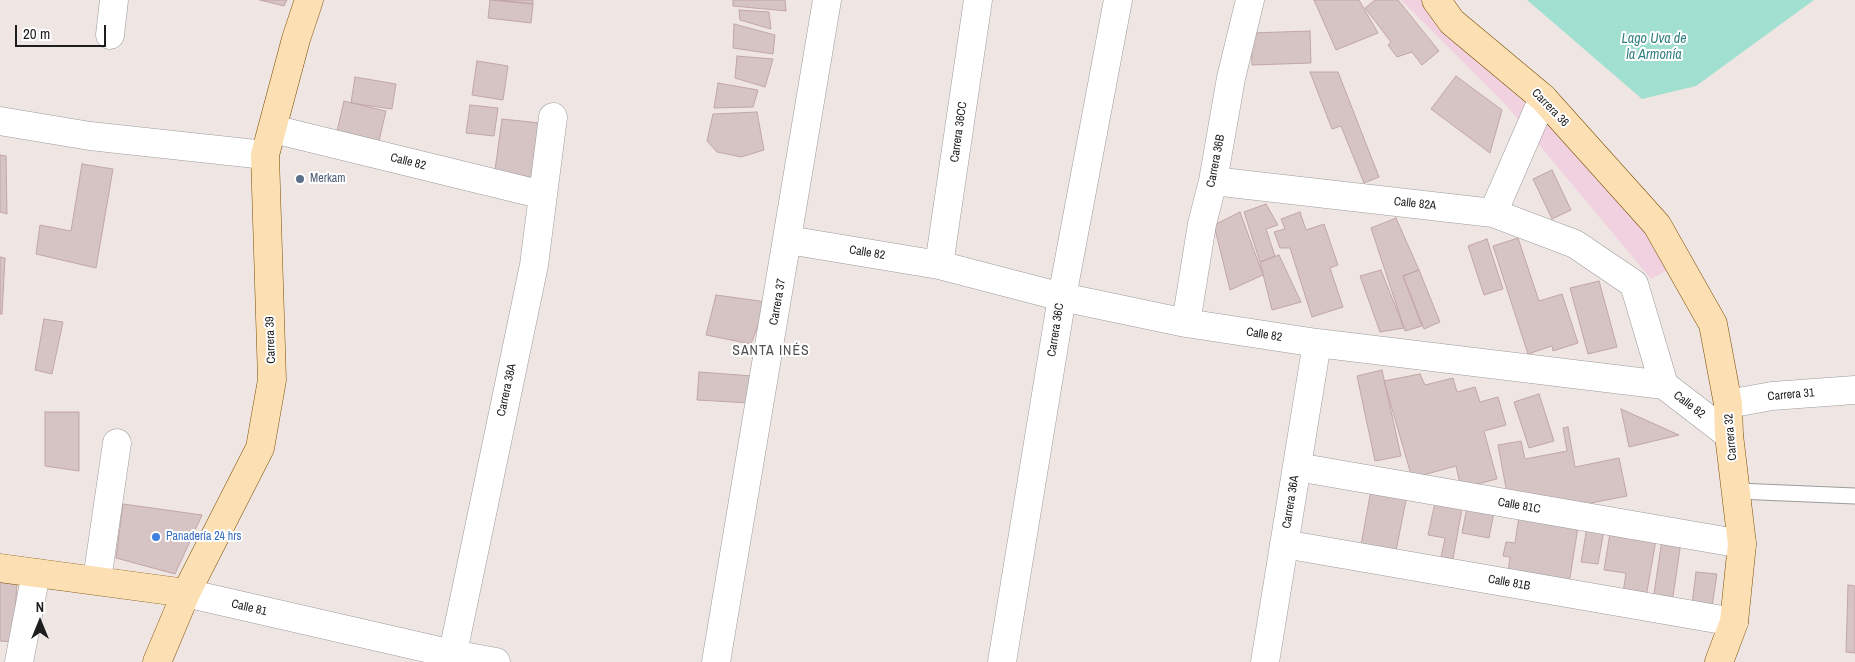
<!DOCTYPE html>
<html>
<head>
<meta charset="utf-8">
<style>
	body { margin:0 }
	#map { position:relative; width:1855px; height:662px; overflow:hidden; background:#efe6e3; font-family:"Archivo Narrow",sans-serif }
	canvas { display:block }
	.north { position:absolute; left:15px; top:597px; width:50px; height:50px; -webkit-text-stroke:4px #fff; paint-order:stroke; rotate:0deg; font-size:14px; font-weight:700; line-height:20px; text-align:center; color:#1e1e1e }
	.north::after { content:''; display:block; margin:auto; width:18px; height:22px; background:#1e1e1e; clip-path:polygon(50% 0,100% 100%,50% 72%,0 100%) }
	.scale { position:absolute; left:15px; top:25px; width:91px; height:22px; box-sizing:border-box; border:2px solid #1e1e1e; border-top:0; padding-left:6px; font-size:15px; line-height:18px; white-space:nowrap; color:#1e1e1e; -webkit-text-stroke:4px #fff; paint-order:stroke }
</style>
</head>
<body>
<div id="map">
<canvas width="1855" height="662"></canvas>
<div class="north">N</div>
<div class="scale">20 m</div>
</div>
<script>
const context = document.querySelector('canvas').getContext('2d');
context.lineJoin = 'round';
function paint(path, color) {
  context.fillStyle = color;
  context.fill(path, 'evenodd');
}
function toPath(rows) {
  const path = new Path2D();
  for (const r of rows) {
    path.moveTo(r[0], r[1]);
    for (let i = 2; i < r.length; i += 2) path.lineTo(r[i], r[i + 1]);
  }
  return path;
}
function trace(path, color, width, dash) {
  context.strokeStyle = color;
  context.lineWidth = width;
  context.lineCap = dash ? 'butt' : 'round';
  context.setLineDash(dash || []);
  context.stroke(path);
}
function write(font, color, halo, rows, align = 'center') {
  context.font = font + ' "Archivo Narrow",sans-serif';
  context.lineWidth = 4;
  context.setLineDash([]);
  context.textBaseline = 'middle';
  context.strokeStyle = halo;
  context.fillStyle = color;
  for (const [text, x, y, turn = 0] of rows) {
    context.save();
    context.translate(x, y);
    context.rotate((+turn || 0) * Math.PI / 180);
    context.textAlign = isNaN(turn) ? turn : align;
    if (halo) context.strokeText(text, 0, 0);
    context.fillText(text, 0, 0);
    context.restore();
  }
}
const commercial = toPath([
	[1401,0,1423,0,1530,101,1629,210,1670,269,1651,279,1505,104]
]);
const water = toPath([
	[1527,0,1814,0,1696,86,1642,99]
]);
const building = toPath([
	[260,0,287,0,284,6,260,0],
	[490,0,533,4,531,23,488,18,490,0],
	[498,0,533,0,533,4,498,0],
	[733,0,785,0,786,11,733,6,733,0],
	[1314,0,1359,0,1378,33,1336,50,1314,0],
	[1375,0,1398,0,1439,51,1422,65,1412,52,1397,57,1388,45,1391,42,1365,8,1375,0],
	[739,10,769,12,771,29,740,20,739,10],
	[734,24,775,35,773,54,733,48,734,24],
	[1310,31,1311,63,1252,65,1251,33,1310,31],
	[737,56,773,59,765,87,735,78,737,56],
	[477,61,508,66,503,100,472,95,477,61],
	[1310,72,1338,72,1379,177,1364,183,1341,126,1332,129,1310,72],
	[1456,76,1502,110,1490,153,1431,109,1456,76],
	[355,77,396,84,392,109,351,103,355,77],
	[718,83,758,90,753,107,714,108,718,83],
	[344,101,386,111,379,141,337,131,344,101],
	[470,105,498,108,494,136,466,133,470,105],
	[757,112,764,150,741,157,717,152,707,141,713,114,757,112],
	[502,119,540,123,533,178,495,170,502,119],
	[0,155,6,156,7,214,0,212,0,155],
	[82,164,113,169,96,268,36,254,40,225,71,231,82,164],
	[1552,170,1571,210,1552,219,1533,179,1552,170],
	[1266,204,1278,225,1266,229,1275,256,1260,262,1244,212,1266,204],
	[1240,212,1263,275,1230,290,1214,225,1240,212],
	[1300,212,1306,230,1324,224,1338,265,1330,268,1343,307,1312,317,1290,248,1280,248,1274,232,1285,229,1281,219,1300,212],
	[1396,218,1419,270,1403,276,1422,326,1405,331,1371,228,1396,218],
	[1518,238,1539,301,1562,294,1578,343,1553,351,1552,346,1528,354,1493,246,1518,238],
	[1487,239,1503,289,1484,295,1468,246,1487,239],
	[1279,255,1301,302,1272,310,1260,262,1279,255],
	[0,257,5,258,2,314,0,314,0,257],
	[1381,270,1404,328,1380,332,1360,276,1381,270],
	[1419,270,1440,322,1424,329,1403,276,1419,270],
	[1599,281,1617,347,1588,354,1570,288,1599,281],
	[716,295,767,302,751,344,706,335,716,295],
	[44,319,63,322,52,374,35,370,44,319],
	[1382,370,1401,456,1375,461,1357,376,1382,370],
	[699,372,753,376,750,403,697,400,699,372],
	[1420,374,1425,385,1453,378,1457,392,1475,387,1480,402,1498,397,1506,425,1484,431,1497,479,1461,488,1456,466,1412,478,1384,381,1420,374],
	[1539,394,1554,441,1529,448,1514,402,1539,394],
	[1621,409,1679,435,1629,447,1621,409],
	[45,412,79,412,79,471,45,466,45,412],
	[1568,427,1575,467,1619,458,1627,496,1555,510,1508,499,1498,445,1521,441,1525,459,1567,451,1563,428,1568,427],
	[1371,490,1407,495,1396,551,1361,545,1371,490],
	[1436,498,1463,503,1453,559,1441,557,1445,538,1428,535,1436,498],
	[123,504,202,515,175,574,116,558,123,504],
	[1467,507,1494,512,1489,538,1462,533,1467,507],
	[1519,516,1578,527,1569,584,1508,573,1510,557,1503,556,1506,542,1515,543,1519,516],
	[1587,527,1604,530,1598,564,1581,562,1587,527],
	[1610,533,1656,540,1646,597,1623,593,1626,573,1604,570,1610,533],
	[1662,540,1681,542,1672,603,1653,600,1662,540],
	[1696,572,1717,574,1712,607,1692,604,1696,572],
	[0,580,17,583,13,642,0,641,0,580],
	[1848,585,1855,586,1855,653,1846,652,1848,585]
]);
const lane = toPath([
	[1737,491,1855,496]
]);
const street = toPath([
	[110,35,114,0],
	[0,121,90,136,265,155],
	[273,129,543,195],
	[1213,181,1493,213,1575,244,1634,284,1664,385],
	[1493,213,1543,98],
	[788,240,939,265,1062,297,1186,323,1317,343,1664,385,1729,435],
	[939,265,978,0],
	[1186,323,1202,224,1213,181,1231,78,1250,0],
	[1728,404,1772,396,1855,390],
	[1297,467,1742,544],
	[1284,544,1734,622],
	[97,580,117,443],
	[186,593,452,654,496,662],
	[19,662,36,573],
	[451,662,534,265,553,117],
	[716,662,827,0],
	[1002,662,1062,297,1118,0],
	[1265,662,1317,343]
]);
const secondary = toPath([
	[1436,0,1452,22,1543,98,1657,225,1713,324,1728,404,1729,435,1742,544,1734,622,1719,662],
	[0,568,186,593],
	[157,662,186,593,260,448,272,380,265,155,296,39,309,0]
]);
const markers = [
	[300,179,5,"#5c6f8a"],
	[156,537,5,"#3f7fe0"]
];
const streetNames = [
	["Carrera 36",1550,108,46],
	["Carrera 36CC",959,132,-82],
	["Carrera 36B",1216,161,-79],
	["Calle 82",408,162,14],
	["Calle 82A",1415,204,6],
	["Calle 82",867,253,9],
	["Carrera 37",778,302,-80],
	["Carrera 36C",1056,330,-81],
	["Calle 82",1264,335,9],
	["Carrera 39",271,340,-92],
	["Carrera 38A",507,390,-78],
	["Carrera 31",1791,395,-5],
	["Calle 82",1689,405,37],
	["Carrera 32",1731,437,-95],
	["Carrera 36A",1291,502,-81],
	["Calle 81C",1519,506,10],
	["Calle 81B",1509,583,10],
	["Calle 81",249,608,13]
];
const serviceNames = [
	["Merkam",310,179]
];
const shopNames = [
	["Panadería 24 hrs",166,537]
];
const waterNames = [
	["Lago Uva de",1654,39],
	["la Armonía",1654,55]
];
const neighbourhoodNames = [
	["SANTA INÉS",771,351]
];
paint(commercial, '#f1d1df');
paint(water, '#a1e0d1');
paint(building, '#d6c3c4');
trace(building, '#c2a5a5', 1);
trace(lane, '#9b9b9b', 17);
trace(street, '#9b9b9b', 29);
trace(secondary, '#7a4e00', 29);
trace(lane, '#fff', 15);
trace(street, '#fff', 28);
trace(secondary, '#fddfb4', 28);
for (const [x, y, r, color] of markers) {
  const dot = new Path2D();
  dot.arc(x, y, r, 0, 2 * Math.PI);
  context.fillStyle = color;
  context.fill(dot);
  trace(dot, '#fff', 2);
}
write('12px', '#1e1e1e', '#fff', streetNames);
write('12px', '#4e5e75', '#fff', serviceNames, 'left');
write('12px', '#366cbe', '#fff', shopNames, 'left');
write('italic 14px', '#358082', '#fff', waterNames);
context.letterSpacing = '1px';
write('14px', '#515151', '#fff', neighbourhoodNames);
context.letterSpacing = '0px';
</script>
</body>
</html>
